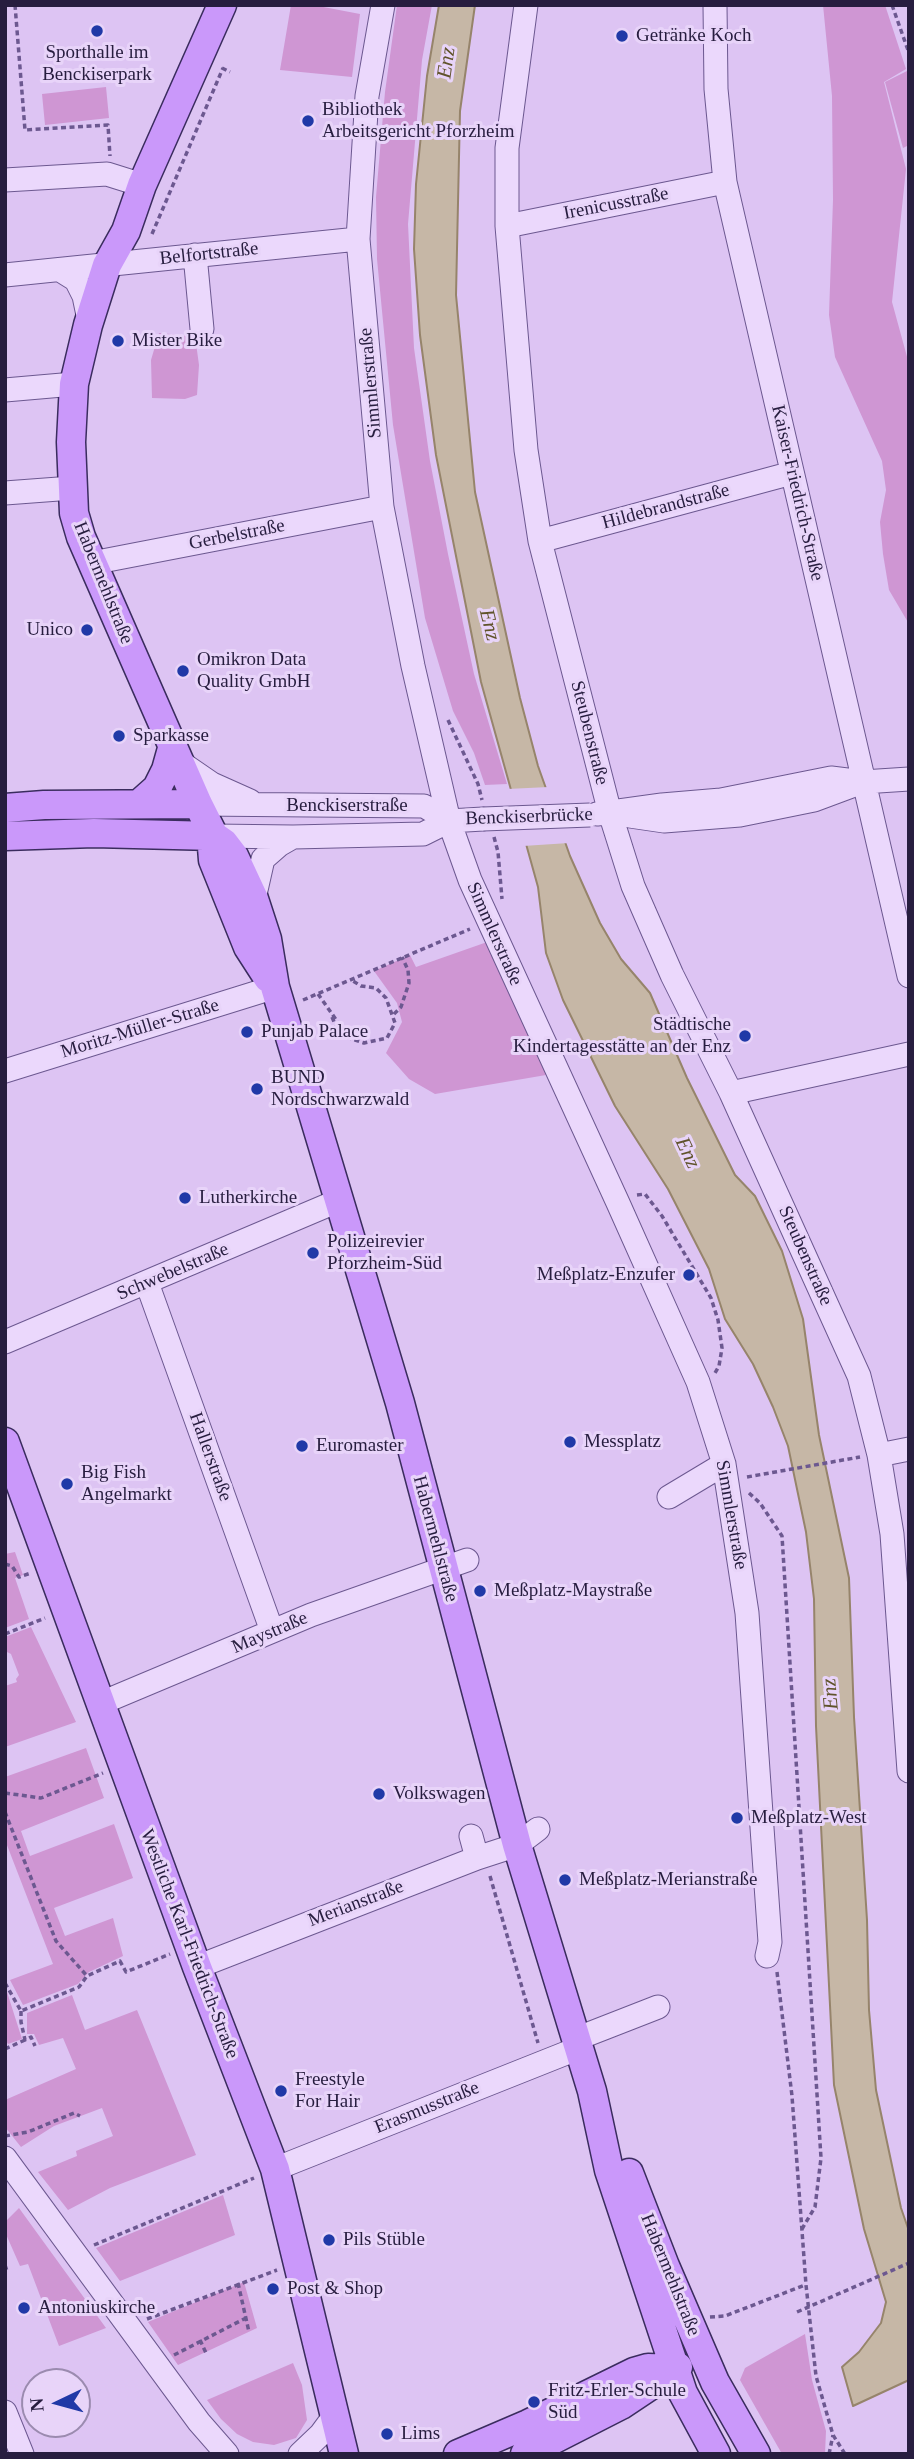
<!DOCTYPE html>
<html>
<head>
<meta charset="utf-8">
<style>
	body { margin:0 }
	#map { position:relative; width:914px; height:2459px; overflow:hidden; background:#ddc4f3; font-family:"Times New Roman",serif }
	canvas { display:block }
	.frame { position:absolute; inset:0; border:7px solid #271d3f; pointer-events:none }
	.north { position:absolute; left:21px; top:2368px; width:70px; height:70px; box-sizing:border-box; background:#e8d4f9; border:2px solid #9b8baf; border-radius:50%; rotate:265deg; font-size:19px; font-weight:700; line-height:28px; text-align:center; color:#271d3f }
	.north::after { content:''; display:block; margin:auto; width:24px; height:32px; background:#2039a7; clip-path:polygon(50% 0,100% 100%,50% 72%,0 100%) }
</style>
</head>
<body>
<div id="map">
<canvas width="914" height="2459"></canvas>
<div class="frame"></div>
<div class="north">N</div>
</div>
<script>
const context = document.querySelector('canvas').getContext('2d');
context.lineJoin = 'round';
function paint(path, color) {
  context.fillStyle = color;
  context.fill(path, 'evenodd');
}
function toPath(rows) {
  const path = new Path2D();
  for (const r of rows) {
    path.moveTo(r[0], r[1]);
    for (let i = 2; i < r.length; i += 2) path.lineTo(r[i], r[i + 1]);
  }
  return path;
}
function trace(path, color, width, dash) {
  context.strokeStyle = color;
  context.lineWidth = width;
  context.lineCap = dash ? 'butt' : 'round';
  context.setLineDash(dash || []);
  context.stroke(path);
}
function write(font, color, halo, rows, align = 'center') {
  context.font = font + ' "Times New Roman",serif';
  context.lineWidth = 6;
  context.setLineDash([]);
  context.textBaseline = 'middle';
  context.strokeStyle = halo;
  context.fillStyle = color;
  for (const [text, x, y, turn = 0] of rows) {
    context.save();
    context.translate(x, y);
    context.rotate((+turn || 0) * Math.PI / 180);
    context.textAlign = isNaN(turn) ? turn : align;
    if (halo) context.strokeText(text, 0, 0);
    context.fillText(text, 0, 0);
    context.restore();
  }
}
const green = toPath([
	[291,5,313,5,360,14,352,77,280,70],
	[397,5,432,5,422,60,408,224,414,348,430,461,448,554,474,674,507,784,485,785,474,753,453,711,425,618,393,425,377,259,376,197,385,92],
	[823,5,885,5,906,69,884,82,906,169,892,302,909,364,909,624,889,590,883,554,880,522,886,490,882,461,835,357,829,315,833,200,832,96],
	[907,71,909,78,909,145,903,148,885,82],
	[106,87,109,118,45,125,42,94],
	[159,333,195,336,199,365,197,395,185,399,152,398,151,360],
	[490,941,546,1075,435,1094,409,1079,386,1053,402,1022,397,1003,374,971,410,955,416,967],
	[15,1552,23,1575,15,1578,29,1619,5,1628,5,1554],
	[31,1627,76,1722,5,1747,5,1686,17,1682,16,1679,19,1675,11,1654,5,1651,5,1637],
	[86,1748,104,1798,21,1831,30,1856,114,1824,133,1878,54,1908,65,1936,113,1918,123,1956,89,1972,78,1984,23,2005,10,1980,53,1964,5,1840,5,1777],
	[7,1992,22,2039,8,2044,5,2039],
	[72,1995,85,2030,137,2010,196,2155,110,2188,68,2210,38,2172,77,2156,76,2151,113,2136,102,2108,54,2126,21,2147,5,2127,5,2100,76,2069,63,2038,39,2045,34,2034,27,2034,27,2013],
	[223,2195,235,2235,120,2281,96,2248],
	[19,2208,106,2328,59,2346,28,2264,20,2266,5,2232,5,2222],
	[244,2282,257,2328,178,2365,148,2322],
	[805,2334,812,2380,826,2431,825,2454,782,2454,740,2380,745,2368],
	[293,2363,302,2385,307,2420,296,2438,274,2445,253,2442,237,2434,221,2419,207,2400]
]);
const water = toPath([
	[439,5,475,5,460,111,456,295,475,492,520,698,538,766,570,856,600,923,621,959,650,993,687,1078,735,1175,755,1196,782,1251,803,1319,819,1435,849,1578,854,1717,867,1920,869,2010,876,2090,901,2208,909,2231,909,2380,853,2406,842,2367,859,2352,881,2323,886,2302,864,2229,834,2085,816,1726,814,1599,806,1532,788,1446,773,1407,753,1364,725,1319,709,1269,668,1189,615,1106,563,1000,546,953,538,887,481,682,436,455,420,335,414,249,416,184,427,76,439,5]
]);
const pier = toPath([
	[549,787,569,843,523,846,507,789]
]);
const path = toPath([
	[15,5,25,130,108,125,110,156],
	[892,5,909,53],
	[222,68,230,72],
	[152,234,223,68],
	[448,720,478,784,482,800],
	[494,837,498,852,502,899],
	[318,994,349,1038,364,1043,387,1038,395,1023,386,998,376,988,361,986,353,981],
	[303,1000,470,929],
	[394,1014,401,1007,409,983,408,970,402,957],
	[332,1017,337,1029],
	[637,1195,645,1194,662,1216,711,1298,718,1320,722,1348,719,1366,715,1373],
	[747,1477,860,1457],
	[749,1493,760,1503,782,1536,821,2158,815,2207,802,2229],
	[5,1564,12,1566,19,1577,31,1573],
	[5,1634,45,1618],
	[5,1793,41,1798,103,1773],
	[5,1812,56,1941,87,1976],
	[490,1876,538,2043],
	[777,1972,792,2096,806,2285,816,2376,833,2435,845,2454],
	[5,1983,21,2011,79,1987,87,1976,120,1961,126,1972,170,1954],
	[21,2011,21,2022,25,2040,31,2037,35,2046],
	[5,2049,25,2040],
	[5,2136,28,2132,74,2113,80,2116],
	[94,2245,254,2178],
	[5,2265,7,2271],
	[238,2283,249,2332],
	[797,2312,909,2263],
	[710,2317,725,2316,805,2285],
	[147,2319,277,2270],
	[200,2340,206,2353],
	[174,2355,246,2318],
	[829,2454,833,2435]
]);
const minor = toPath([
	[383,5,367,96,358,239,382,507,413,666,449,821,470,880,618,1203,698,1382,724,1464,747,1613,770,1942,767,1956],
	[526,5,507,148,507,226,526,450,540,541,610,813,633,886,672,975,731,1093,859,1376,879,1455,892,1534,909,1771],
	[715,5,716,89,725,182,909,976],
	[5,180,107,174,142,185],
	[507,226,725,182],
	[195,255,202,329],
	[60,270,76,280,84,296,89,320],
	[5,275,358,239],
	[5,390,74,384],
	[5,493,72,488],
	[540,541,792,473],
	[92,563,382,507],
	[180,762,212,784,250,801],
	[198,804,424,806,449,821],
	[597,814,662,805,721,800,831,778,863,782,909,779],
	[630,816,664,821,740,815,814,800,857,784],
	[214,836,293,837,423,834,449,821,483,819],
	[254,899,263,859,279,845,293,837],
	[5,1071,275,987],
	[731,1093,909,1054],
	[147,1283,272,1631],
	[5,1342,340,1200],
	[879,1455,909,1449],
	[669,1497,724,1464],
	[99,1704,311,1615,467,1560],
	[471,1836,477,1858],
	[197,1967,477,1858,517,1845,538,1829],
	[576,2039,658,2007],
	[5,2158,199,2422,227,2454],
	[275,2169,579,2048],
	[5,2412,22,2454],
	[300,2454,321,2434,335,2415]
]);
const major = toPath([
	[222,5,142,185,126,231,107,265,88,325,74,384,71,442,74,513,81,537,198,804,214,836,224,843,234,856,254,899,267,939,275,987,400,1403,517,1845,592,2091,609,2170,683,2393,716,2454],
	[139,804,157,788,166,770,173,745],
	[5,808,44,805,198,804],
	[5,836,94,833,214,836],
	[214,836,212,847,213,860,248,947,268,978],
	[5,1442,197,1967,275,2169,344,2454],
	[629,2173,665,2266,715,2382,756,2454],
	[458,2454,528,2424,634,2372,648,2368,675,2369],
	[525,2454,621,2405,678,2367]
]);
const minorBridge = toPath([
	[483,819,590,815]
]);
const markers = [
	[97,31,7,"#2039a7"],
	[622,36,7,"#2039a7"],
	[308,121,7,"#2039a7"],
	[118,341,7,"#2039a7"],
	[87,630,7,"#2039a7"],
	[183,671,7,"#2039a7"],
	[119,736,7,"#2039a7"],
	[247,1032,7,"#2039a7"],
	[745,1036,7,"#2039a7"],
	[257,1089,7,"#2039a7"],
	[185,1198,7,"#2039a7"],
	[313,1253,7,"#2039a7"],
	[689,1275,7,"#2039a7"],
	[570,1442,7,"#2039a7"],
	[302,1446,7,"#2039a7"],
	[67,1484,7,"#2039a7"],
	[480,1591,7,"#2039a7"],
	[379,1794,7,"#2039a7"],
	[737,1818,7,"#2039a7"],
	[565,1880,7,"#2039a7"],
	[281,2091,7,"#2039a7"],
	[329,2240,7,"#2039a7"],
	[273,2289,7,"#2039a7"],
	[24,2308,7,"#2039a7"],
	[534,2402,7,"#2039a7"],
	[387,2434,7,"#2039a7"]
];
const poiNames = [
	["Getränke Koch",636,36],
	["Sporthalle im",97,53,"center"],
	["Benckiserpark",97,75,"center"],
	["Bibliothek",322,110],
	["Arbeitsgericht Pforzheim",322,132],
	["Mister Bike",132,341],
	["Unico",73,630,"right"],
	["Omikron Data",197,660],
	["Quality GmbH",197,682],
	["Sparkasse",133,736],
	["Städtische",731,1025,"right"],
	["Kindertagesstätte an der Enz",731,1047,"right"],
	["Punjab Palace",261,1032],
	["BUND",271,1078],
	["Nordschwarzwald",271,1100],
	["Lutherkirche",199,1198],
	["Polizeirevier",327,1242],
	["Pforzheim-Süd",327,1264],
	["Meßplatz-Enzufer",675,1275,"right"],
	["Messplatz",584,1442],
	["Euromaster",316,1446],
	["Big Fish",81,1473],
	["Angelmarkt",81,1495],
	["Meßplatz-Maystraße",494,1591],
	["Volkswagen",393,1794],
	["Meßplatz-West",751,1818],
	["Meßplatz-Merianstraße",579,1880],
	["Freestyle",295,2080],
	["For Hair",295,2102],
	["Pils Stüble",343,2240],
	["Post & Shop",287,2289],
	["Antoniuskirche",38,2308],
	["Fritz-Erler-Schule",548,2391],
	["Süd",548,2413],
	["Lims",401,2434]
];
const streetNames = [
	["Irenicusstraße",616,204,-11],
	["Belfortstraße",209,254,-6],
	["Simmlerstraße",371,383,-95],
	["Kaiser-Friedrich-Straße",797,493,77],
	["Hildebrandstraße",666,507,-15],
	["Gerbelstraße",237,535,-11],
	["Habermehlstraße",103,583,68],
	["Steubenstraße",589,733,76],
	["Benckiserstraße",347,806],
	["Benckiserbrücke",529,817,-2],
	["Simmlerstraße",494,934,66],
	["Moritz-Müller-Straße",140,1029,-17],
	["Steubenstraße",805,1256,66],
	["Schwebelstraße",173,1272,-23],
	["Hallerstraße",210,1457,70],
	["Simmlerstraße",731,1515,80],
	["Habermehlstraße",435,1539,75],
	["Maystraße",270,1633,-23],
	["Merianstraße",356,1904,-21],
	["Westliche Karl-Friedrich-Straße",189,1944,69],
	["Erasmusstraße",427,2108,-22],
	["Habermehlstraße",670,2275,68]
];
const waterNames = [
	["Enz",447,63,-82],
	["Enz",489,625,76],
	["Enz",687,1153,65],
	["Enz",831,1694,-95]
];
paint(green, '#cf96d3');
paint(water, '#c6b7a6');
trace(water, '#96846b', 2);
paint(pier, '#ddc4f3');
trace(minor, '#6c5890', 25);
trace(major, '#3a2c5e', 31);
trace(path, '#6c5890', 3.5, [5, 3.5]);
trace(minor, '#ebd8fc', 23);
trace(major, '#ca98fa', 28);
trace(minorBridge, '#6c5890', 25, []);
trace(minorBridge, '#ebd8fc', 23);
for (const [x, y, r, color] of markers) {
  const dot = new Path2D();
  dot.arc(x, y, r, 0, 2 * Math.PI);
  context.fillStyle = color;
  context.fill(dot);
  trace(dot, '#e8d4f9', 2.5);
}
write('19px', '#271d3f', '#e8d4f9', poiNames, 'left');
write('19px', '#271d3f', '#e8d4f9', streetNames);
write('italic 21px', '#60532b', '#e8d4f9', waterNames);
</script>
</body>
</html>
